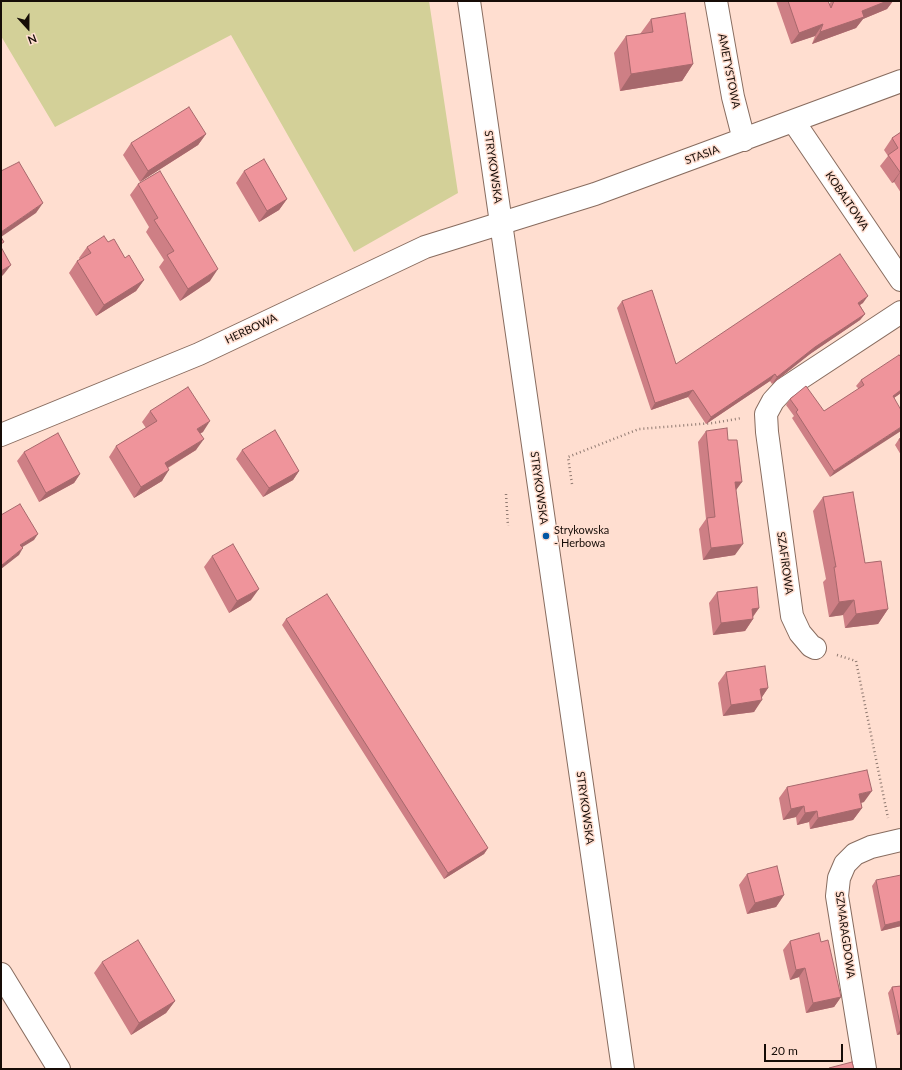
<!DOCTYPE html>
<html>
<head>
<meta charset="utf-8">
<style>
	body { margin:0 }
	#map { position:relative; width:902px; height:1070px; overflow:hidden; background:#ffded0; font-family:Lato,sans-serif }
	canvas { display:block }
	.frame { position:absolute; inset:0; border:2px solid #160c07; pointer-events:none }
	.north { position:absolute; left:8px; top:8px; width:40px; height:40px; -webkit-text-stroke:3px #ffded0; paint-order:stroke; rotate:159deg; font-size:11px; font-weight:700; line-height:16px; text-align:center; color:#160c07 }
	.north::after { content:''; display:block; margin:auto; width:14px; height:18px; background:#160c07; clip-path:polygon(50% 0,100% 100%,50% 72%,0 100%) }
	.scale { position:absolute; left:764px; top:1044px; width:79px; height:18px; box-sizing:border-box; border:2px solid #160c07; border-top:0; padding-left:5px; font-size:12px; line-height:14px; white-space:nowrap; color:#160c07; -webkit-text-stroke:3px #ffded0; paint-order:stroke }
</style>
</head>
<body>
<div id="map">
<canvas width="902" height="1070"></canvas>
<div class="frame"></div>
<div class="north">N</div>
<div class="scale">20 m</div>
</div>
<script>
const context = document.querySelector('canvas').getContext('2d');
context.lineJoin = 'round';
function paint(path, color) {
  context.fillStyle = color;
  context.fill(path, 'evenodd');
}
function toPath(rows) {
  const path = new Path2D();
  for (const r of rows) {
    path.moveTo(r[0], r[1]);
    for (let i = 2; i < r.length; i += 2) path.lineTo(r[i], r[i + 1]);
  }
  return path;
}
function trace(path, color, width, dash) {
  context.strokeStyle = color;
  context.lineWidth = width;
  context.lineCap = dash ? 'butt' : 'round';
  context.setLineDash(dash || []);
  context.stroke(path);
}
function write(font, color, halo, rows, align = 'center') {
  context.font = font + ' Lato,sans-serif';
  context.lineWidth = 3;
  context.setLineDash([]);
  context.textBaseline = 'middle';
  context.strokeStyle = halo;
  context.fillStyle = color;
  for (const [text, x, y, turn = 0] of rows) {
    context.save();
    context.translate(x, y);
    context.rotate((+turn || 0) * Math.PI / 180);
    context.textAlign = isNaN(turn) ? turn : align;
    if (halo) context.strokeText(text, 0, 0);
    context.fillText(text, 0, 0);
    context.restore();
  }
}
const green = toPath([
	[1,1,429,1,458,193,354,252,231,35,55,127,1,36]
]);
const path = toPath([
	[572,484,568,457,639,429,713,423,742,418],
	[506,494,508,526],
	[837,655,856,661,888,818]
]);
const street = toPath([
	[716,1,733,97,744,140],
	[794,122,901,280],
	[1,435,199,354,425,247,595,194,901,81],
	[815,648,811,646,800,633,792,616,767,432,766,414,773,401,784,389,901,312],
	[1,974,59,1069],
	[865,1069,837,896,839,878,845,864,855,854,871,847,901,840]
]);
const primary = toPath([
	[469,1,623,1069]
]);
const wall = toPath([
	[776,1,828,1,829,5,831,1,893,1,887,9,863,19,856,28,812,44,815,36,791,44],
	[651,19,693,64,682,81,620,91,614,53,626,36,640,34],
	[901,132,901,193,894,182,892,183,880,166,888,156,884,150,892,138],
	[206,134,198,145,140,182,123,155,131,143],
	[244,171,287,199,279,210,259,222,236,183],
	[138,184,210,281,180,301,159,267,164,260,146,232,149,227,130,195],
	[108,242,125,258,144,280,136,291,96,316,69,273,77,261,80,260,79,258,87,247],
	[622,301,676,364,863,303,860,305,865,314,860,320,810,354,772,384,770,381,706,424,688,397,651,410,617,308],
	[901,357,901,393,894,398,830,477,792,418,794,416,786,405,790,399,824,411,859,389,856,386,861,380],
	[150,411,203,432,200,433,196,450,168,468,162,481,134,498,109,457,116,446,146,428,142,422],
	[706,431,728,440,736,489,735,555,703,560,699,529,706,519,698,442],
	[901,438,901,455,895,445,899,439],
	[242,450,299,471,293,480,263,497,236,459],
	[24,452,80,474,74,483,39,502,17,461],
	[823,497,865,563,888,609,878,624,845,628,843,615,829,617,823,582,826,579,813,511],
	[212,556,251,600,229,613,204,567],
	[717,592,759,608,753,617,753,619,745,631,713,635,709,603],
	[286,619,488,848,484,854,444,879,282,625],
	[726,672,768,688,762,697,754,712,723,716,718,683],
	[787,787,864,802,861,803,862,808,853,820,810,829,809,822,797,825,796,817,783,820,779,798],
	[747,874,784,895,776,907,747,914,739,885],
	[876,880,901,926,881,931,872,886],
	[790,941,821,942,841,997,834,1007,806,1013,799,977,790,980,783,950],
	[102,962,175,1001,166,1013,131,1035,94,973],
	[901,986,901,1034,897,1035,888,993,892,987]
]);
const shadedWall = toPath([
	[887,1,893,1,887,9,863,19,856,28,812,44,820,32,862,11],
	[823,24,815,36,791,44,799,33],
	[693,64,682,81,620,91,631,74],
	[206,134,198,145,140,182,148,171],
	[901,171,894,182,892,183,900,172],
	[287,199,279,210,259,222,267,211],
	[43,203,36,213,1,237,1,232],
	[11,265,4,274,1,277,1,271],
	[218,269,210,281,180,301,188,289],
	[144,280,136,291,96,316,104,305],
	[868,296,863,303,853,309,858,303],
	[865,314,860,320,810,354,772,384,777,377,815,347],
	[775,374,770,381,706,424,711,417],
	[693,390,688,397,651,410,655,403],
	[901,390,901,393,888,402,893,396],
	[210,421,203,432,190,439,197,429],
	[901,427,901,431,830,477,834,471],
	[204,439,196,450,157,474,165,463],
	[169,470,162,481,134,498,141,487],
	[299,471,293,480,263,497,269,488],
	[80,474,74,483,39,502,46,493],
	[735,482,742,482,734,493],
	[38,534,34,540,16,551,20,545],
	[743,544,735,555,703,560,711,548],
	[23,548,19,555,1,569,1,567,2,565],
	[259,589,251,600,229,613,237,601],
	[854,600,843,615,829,617,839,602],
	[759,608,751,619,752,609],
	[888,609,878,624,845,628,856,614],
	[753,619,745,631,713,635,721,623],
	[768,688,760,700,760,689],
	[762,700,754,712,723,716,731,705],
	[872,791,864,802,851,805,859,794],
	[804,806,796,817,783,820,791,809],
	[862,808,853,820,810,829,818,818],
	[817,811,809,822,797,825,805,813],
	[488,848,484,854,444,879,448,873],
	[784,895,776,907,747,914,755,903],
	[901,921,901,926,881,931,885,925],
	[805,968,799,977,790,980,796,970],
	[841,997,834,1007,806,1013,813,1003],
	[175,1001,166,1013,131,1035,139,1023],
	[901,1029,901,1034,897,1035]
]);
const building = toPath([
	[788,1,828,1,831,8,834,1,887,1,862,11,864,17,820,32,823,24,799,33,788,1],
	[685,13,693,64,631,74,626,36,653,32,651,19,685,13],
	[189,107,206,134,148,171,131,143,189,107],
	[901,132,901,171,900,172,888,155,898,148,892,138,901,132],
	[264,159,287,199,267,211,244,171,264,159],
	[19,162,43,203,1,232,1,171,19,162],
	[160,171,218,269,188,289,167,255,174,251,154,220,158,218,138,184,160,171],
	[104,236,108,242,114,239,125,258,129,255,144,280,104,305,77,261,91,253,87,247,104,236],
	[1,237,4,242,1,244,1,237],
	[1,247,11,265,1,271,1,247],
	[840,254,868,296,858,303,865,314,815,347,777,377,775,374,711,417,693,390,655,403,622,301,652,290,676,364,840,254],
	[899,355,901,357,901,390,893,396,901,410,901,427,834,471,796,412,798,410,790,399,806,386,824,411,864,385,861,380,899,355],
	[188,387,210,421,197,429,204,439,165,463,169,470,141,487,116,446,157,421,150,411,188,387],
	[727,428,728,440,737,440,742,482,735,482,743,544,711,548,707,518,715,517,706,431,727,428],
	[275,430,299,471,269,488,242,450,275,430],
	[58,433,80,474,46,493,24,452,58,433],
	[901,438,901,443,899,439,901,438],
	[853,492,865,563,881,561,888,609,856,614,854,600,839,602,834,567,836,567,823,497,853,492],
	[20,504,38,534,20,545,23,548,2,565,1,563,1,515,20,504],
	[233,544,259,589,237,601,212,556,233,544],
	[757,587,759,608,752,609,753,619,721,623,717,592,757,587],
	[327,594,488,848,448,873,286,619,327,594],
	[765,666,768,688,760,689,762,700,731,705,726,672,765,666],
	[867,770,872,791,859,794,862,808,818,818,817,811,805,813,804,806,791,809,787,787,867,770],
	[777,866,784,895,755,903,747,874,777,866],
	[901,875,901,921,885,925,876,880,901,875],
	[819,933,821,942,828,940,841,997,813,1003,805,968,796,970,790,941,819,933],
	[138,940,175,1001,139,1023,102,962,138,940],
	[901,986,901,1028,892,987,901,986],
	[852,1062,854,1069,830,1069,829,1068,852,1062]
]);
const markers = [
	[546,536,4,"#0156a4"]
];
const streetNames = [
	["AMETYSTOWA",729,71,79],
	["STASIA",702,155,-20],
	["STRYKOWSKA",493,167,82],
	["KOBALTOWA",847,201,56],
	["HERBOWA",251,329,-25],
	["STRYKOWSKA",539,488,82],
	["SZAFIROWA",785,563,82],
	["STRYKOWSKA",585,808,82],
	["SZMARAGDOWA",845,935,82]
];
const poiNames = [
	["Strykowska",554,530],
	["- Herbowa",554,543]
];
paint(green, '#d3d098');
trace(street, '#886c5f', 24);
trace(primary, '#886c5f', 24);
trace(path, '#907a71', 2.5, [1, 3]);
trace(street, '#fff', 22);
trace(primary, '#fff', 22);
paint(wall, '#ce7f85');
paint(shadedWall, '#a7686c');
paint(building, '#ef949b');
trace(building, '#a7686c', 1);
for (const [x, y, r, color] of markers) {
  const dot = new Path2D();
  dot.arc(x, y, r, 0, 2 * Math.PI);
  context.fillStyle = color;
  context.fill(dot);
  trace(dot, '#ffded0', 1.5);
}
write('11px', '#160c07', '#ffded0', streetNames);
write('11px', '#160c07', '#ffded0', poiNames, 'left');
</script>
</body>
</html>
